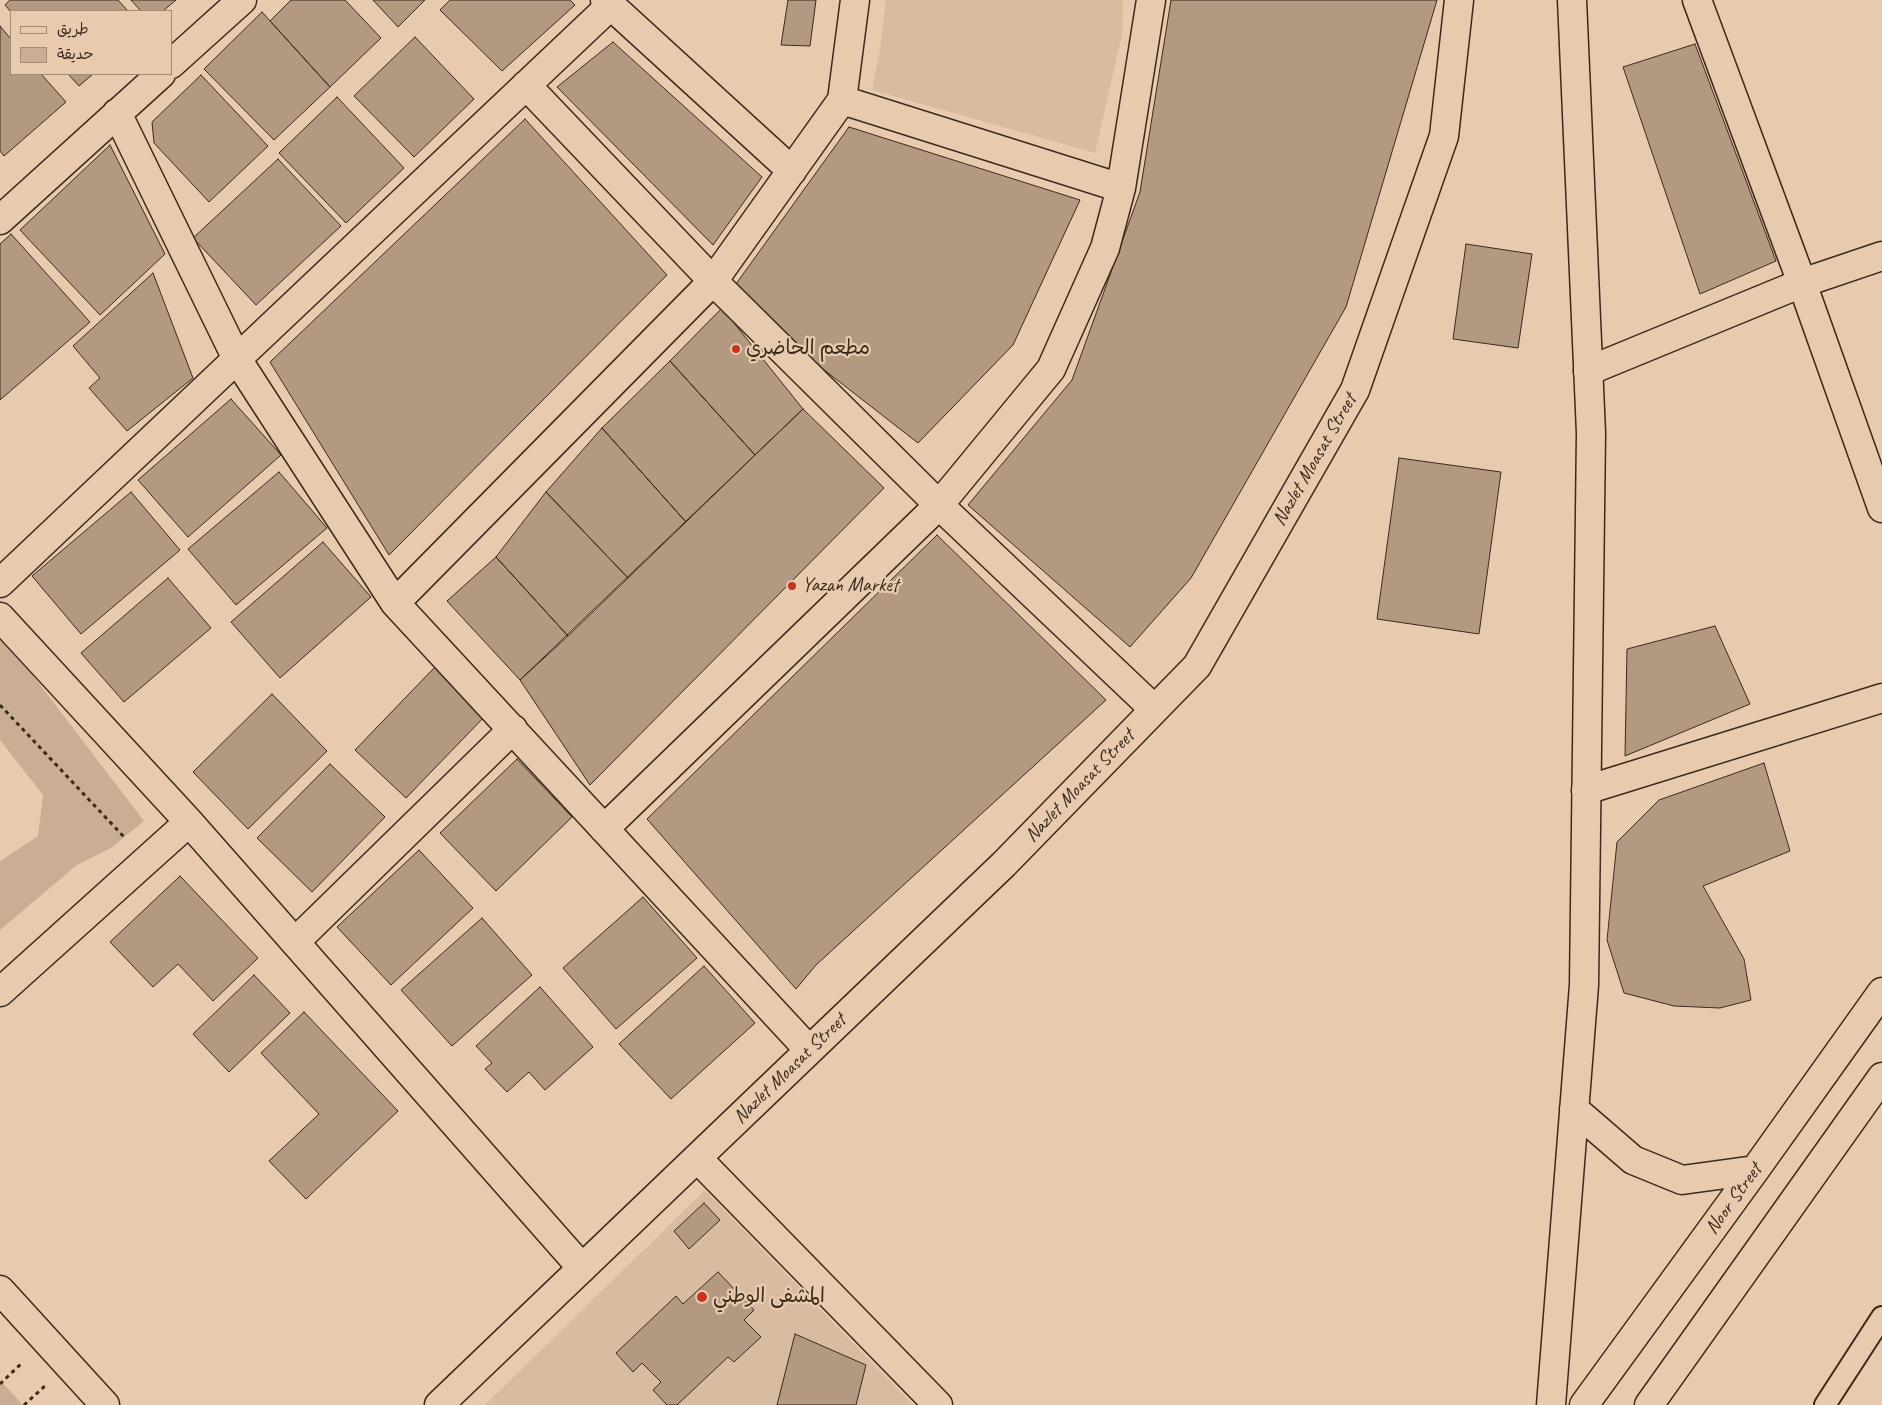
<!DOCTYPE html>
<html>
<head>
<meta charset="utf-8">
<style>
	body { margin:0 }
	#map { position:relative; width:1882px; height:1405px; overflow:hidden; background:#e8cbaf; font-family:Caveat,"Playpen Sans Arabic",sans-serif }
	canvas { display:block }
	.legend { position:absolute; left:10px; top:10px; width:162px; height:65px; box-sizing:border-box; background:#e8cbaf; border:1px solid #a38b75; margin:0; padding:6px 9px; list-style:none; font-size:15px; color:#3b2a1e }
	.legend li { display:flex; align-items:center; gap:10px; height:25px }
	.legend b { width:25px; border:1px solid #a38b75 }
</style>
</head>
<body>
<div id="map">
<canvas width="1882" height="1405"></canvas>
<ul class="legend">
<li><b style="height:6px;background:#e8cbaf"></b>طريق</li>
<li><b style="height:14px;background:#c9ae95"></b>حديقة</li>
</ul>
</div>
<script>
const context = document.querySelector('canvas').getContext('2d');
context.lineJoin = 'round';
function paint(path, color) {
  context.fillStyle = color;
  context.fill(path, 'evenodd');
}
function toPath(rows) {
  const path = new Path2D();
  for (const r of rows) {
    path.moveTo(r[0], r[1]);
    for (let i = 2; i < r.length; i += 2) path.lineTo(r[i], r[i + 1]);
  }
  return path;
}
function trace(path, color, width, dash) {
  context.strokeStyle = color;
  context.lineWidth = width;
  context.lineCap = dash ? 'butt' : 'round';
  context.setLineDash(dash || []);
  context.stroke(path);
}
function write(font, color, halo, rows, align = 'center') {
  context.font = font + ' Caveat,"Playpen Sans Arabic",sans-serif';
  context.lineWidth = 4.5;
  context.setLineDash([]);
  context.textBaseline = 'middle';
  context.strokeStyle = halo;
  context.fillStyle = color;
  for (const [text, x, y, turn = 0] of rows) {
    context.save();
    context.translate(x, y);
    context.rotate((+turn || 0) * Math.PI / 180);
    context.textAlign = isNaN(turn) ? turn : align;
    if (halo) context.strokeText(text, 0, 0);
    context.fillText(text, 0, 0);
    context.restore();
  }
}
const built = toPath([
	[886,0,1123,0,1122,34,1095,153,872,90,880,50],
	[705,1190,913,1405,485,1405]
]);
const green = toPath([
	[0,636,18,656,144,821,111,848,77,865,0,930,0,861,38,836,43,795,0,740],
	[0,1380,23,1405,0,1405]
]);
const building = toPath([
	[10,0,118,0,128,11,11,12,5,5,10,0],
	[131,0,176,0,163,11,141,11,131,0],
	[291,0,345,0,381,38,330,87,270,21,291,0],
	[373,0,425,0,398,27,373,0],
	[450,0,570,0,575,5,502,71,440,10,450,0],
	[788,0,816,0,810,46,781,45,788,0],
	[1171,0,1437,0,1346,307,1191,578,1130,647,968,505,1072,380,1140,192,1171,0],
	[262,12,330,87,274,140,204,69,262,12],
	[0,26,11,39,11,74,41,74,66,102,4,156,0,151,0,26],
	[415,37,474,99,414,157,354,96,415,37],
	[613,42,762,177,713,245,557,87,613,42],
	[1695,44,1776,261,1700,294,1623,67,1695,44],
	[68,74,93,74,79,86,68,74],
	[201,75,268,146,209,202,154,143,152,122,201,75],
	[337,97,404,168,346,223,279,153,337,97],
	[525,119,667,275,389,555,270,362,525,119],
	[849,127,1080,200,1013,345,918,443,728,295,849,127],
	[110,145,165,254,100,315,20,230,110,145],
	[278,159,341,226,256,305,193,238,278,159],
	[11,234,90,322,0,400,0,244,11,234],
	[1466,244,1532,254,1518,348,1453,339,1466,244],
	[153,273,193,378,127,431,89,388,100,378,73,346,153,273],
	[722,308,803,409,755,455,670,361,722,308],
	[670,361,755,455,686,522,602,428,670,361],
	[231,399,281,455,188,537,138,480,231,399],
	[803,409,884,488,590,785,520,680,803,409],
	[602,428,686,522,628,578,546,492,602,428],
	[1399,458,1501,472,1479,634,1377,619,1399,458],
	[279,472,327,528,236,605,188,549,279,472],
	[131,492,180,550,81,634,32,576,131,492],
	[546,492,628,578,568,636,496,557,546,492],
	[937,535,1106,700,816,965,796,989,647,819,937,535],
	[323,542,371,597,280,678,231,622,323,542],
	[496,557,568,636,520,680,447,601,496,557],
	[168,578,211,628,124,702,81,653,168,578],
	[1715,626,1750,704,1625,756,1627,649,1715,626],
	[435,667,486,715,406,798,355,750,435,667],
	[272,694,327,751,248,829,193,772,272,694],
	[517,759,572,817,496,891,440,833,517,759],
	[1764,763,1790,851,1703,886,1744,959,1751,1000,1720,1008,1674,1006,1624,993,1607,940,1617,842,1659,800,1764,763],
	[330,764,385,817,312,892,257,838,330,764],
	[419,850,473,908,391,985,337,927,419,850],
	[180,876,258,958,213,1001,178,964,153,987,110,942,180,876],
	[643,897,697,958,616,1029,563,968,643,897],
	[482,918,532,975,452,1046,401,990,482,918],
	[704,966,755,1023,671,1099,619,1044,704,966],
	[254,975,290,1013,229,1072,193,1034,254,975],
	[540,987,593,1047,545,1090,529,1072,507,1092,485,1069,492,1063,476,1046,540,987],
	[304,1012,398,1111,306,1199,269,1161,319,1114,261,1053,304,1012],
	[704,1203,720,1220,689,1249,674,1231,704,1203],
	[718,1272,754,1310,744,1320,761,1337,734,1362,728,1357,677,1405,667,1405,653,1390,661,1382,642,1363,633,1372,616,1353,676,1296,683,1304,718,1272],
	[795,1334,866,1365,856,1405,777,1405,795,1334]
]);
const path = toPath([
	[0,705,125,838],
	[0,1384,23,1362],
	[24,1405,46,1385]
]);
const lane = toPath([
	[1825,1405,1882,1317]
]);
const street = toPath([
	[605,0,792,171],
	[1697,0,1802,283,1882,508],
	[171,64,242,0],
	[526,85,713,281,939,505,1154,709],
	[842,100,1121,188],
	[117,113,237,359,395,603,809,1050],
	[0,220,161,74],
	[1588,371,1802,283,1882,256],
	[0,583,610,6],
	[395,603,713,281,842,100,855,0],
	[1586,790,1882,698],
	[604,829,939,505,1051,369,1105,248,1121,188,1151,0],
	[295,942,513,729],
	[697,1158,938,1405],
	[439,1405,1004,864,1197,666,1355,390,1444,136,1459,0]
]);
const secondary = toPath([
	[0,617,189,822,582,1268],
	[0,992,189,822],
	[1574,1109,1633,1160,1682,1180,1755,1170],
	[0,1290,105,1405],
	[1551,1405,1584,985,1591,433,1572,0],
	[1584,1405,1755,1170,1882,992],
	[1649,1405,1882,1077]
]);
const markers = [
	[736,349,5,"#c8321e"],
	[792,586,5,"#c8321e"],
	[702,1297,6,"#c8321e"]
];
const poiNames = [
	["مطعم الحاضري",746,349],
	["Yazan Market",802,586],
	["المشفى الوطني",713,1297]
];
const streetNames = [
	["Nazlet Moasat Street",1315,460,-60],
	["Nazlet Moasat Street",1080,786,-46],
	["Nazlet Moasat Street",790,1069,-44],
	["Noor Street",1734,1199,-54]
];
paint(built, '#d8bca2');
paint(green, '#c9ae95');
paint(building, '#b39982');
trace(building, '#3b2a1e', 1);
trace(lane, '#3b2a1e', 24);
trace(street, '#3b2a1e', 31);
trace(secondary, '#3b2a1e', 31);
trace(path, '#3b2a1e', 3, [4, 4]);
trace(lane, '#e8cbaf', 20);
trace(street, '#e8cbaf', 28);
trace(secondary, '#e8cbaf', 28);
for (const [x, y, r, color] of markers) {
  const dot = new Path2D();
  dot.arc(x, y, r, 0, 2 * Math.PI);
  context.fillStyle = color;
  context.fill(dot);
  trace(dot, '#e8cbaf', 2);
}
write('20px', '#3b2a1e', '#e8cbaf', poiNames, 'left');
write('20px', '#3b2a1e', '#e8cbaf', streetNames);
</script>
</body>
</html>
